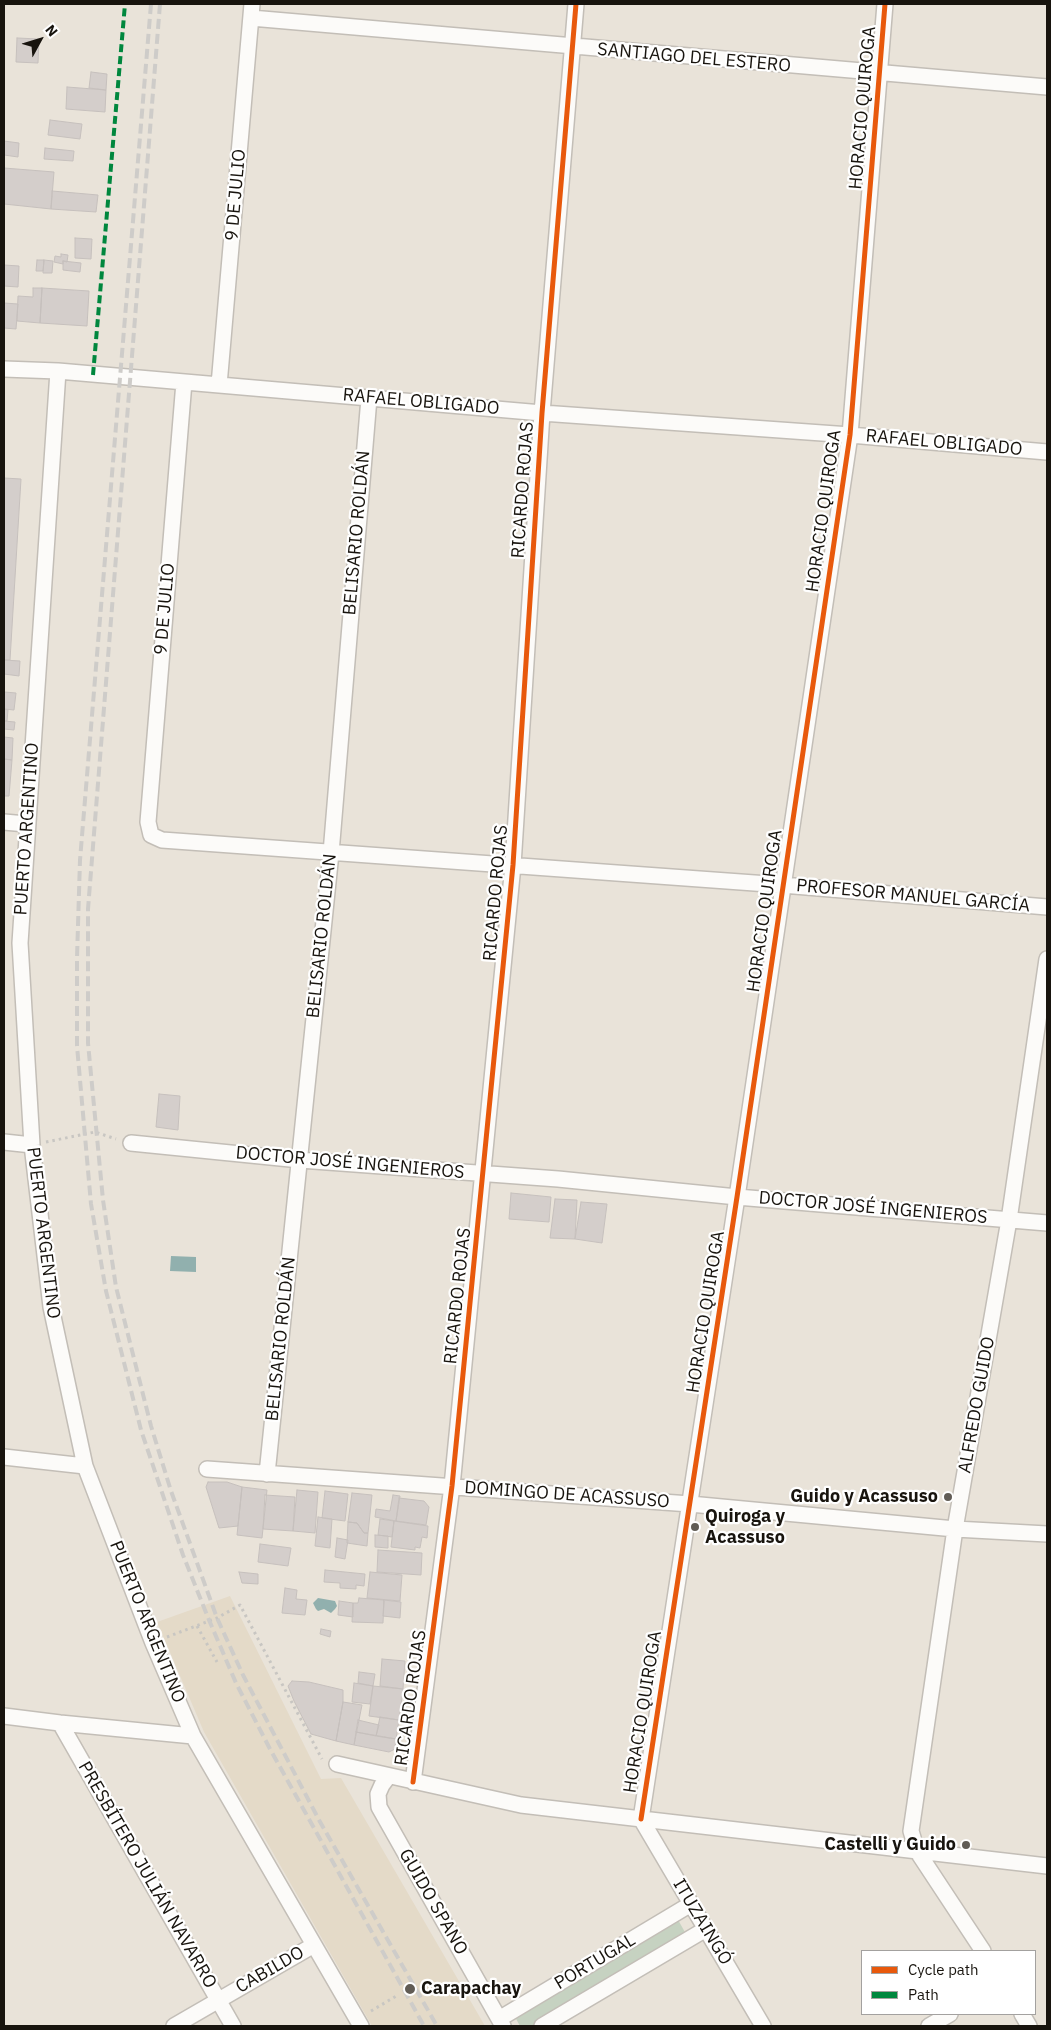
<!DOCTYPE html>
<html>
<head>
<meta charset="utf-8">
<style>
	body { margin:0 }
	#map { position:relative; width:1051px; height:2030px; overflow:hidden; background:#e9e3d9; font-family:"IBM Plex Sans",sans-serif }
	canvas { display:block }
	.frame { position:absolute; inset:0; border:5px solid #18140e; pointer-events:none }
	.legend { position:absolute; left:861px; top:1950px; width:175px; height:65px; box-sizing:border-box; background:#fff; border:1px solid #a3a19f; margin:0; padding:6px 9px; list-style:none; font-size:15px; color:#18140e }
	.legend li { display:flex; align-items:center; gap:10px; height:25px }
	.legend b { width:25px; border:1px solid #a3a19f }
	.north { position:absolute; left:15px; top:15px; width:50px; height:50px; -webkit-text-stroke:4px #fff; paint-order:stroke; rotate:51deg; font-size:14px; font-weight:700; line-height:20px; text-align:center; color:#18140e }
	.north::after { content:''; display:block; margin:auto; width:18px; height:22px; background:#18140e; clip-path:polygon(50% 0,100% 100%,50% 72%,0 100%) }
</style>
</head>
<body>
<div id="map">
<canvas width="1051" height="2030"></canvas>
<div class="frame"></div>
<ul class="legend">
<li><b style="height:6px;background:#e8590c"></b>Cycle path</li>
<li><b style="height:6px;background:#00873e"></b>Path</li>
</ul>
<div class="north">N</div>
</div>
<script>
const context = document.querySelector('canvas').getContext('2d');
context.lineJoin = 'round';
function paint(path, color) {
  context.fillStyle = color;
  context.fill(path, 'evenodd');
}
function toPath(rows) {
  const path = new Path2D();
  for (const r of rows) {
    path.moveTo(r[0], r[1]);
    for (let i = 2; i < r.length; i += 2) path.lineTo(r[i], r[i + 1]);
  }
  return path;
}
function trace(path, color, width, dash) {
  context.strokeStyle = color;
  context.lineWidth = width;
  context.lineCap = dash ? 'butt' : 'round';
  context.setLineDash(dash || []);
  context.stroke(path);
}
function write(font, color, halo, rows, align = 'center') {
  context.font = font + ' "IBM Plex Sans",sans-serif';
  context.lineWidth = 4.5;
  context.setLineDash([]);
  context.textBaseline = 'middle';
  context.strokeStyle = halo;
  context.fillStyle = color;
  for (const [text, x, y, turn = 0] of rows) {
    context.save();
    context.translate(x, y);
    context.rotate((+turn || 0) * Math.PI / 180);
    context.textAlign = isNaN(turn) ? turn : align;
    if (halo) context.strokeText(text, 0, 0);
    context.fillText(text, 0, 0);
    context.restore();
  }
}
const built = toPath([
	[230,1596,321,1779,341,1778,485,2026,372,2026,204,1732,157,1622]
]);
const green = toPath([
	[677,1918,686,1934,533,2026,520,2026,515,2017]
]);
const water = toPath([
	[171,1256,196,1257,196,1272,170,1271],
	[318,1598,335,1601,337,1606,335,1609,331,1613,324,1609,318,1611,316,1609,313,1603]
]);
const building = toPath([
	[17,38,39,39,38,63,16,62,17,38],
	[91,72,107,74,106,90,89,88,91,72],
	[67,87,106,90,105,112,66,109,67,87],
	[50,120,82,124,80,139,48,135,50,120],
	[4,141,19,143,18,157,4,155,4,141],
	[45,148,74,151,73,161,44,159,45,148],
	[4,168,54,172,51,209,4,204,4,168],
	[52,191,98,195,96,212,51,209,52,191],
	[75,238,92,239,91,259,75,258,75,238],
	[61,254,68,255,67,262,63,261,63,264,54,262,55,256,61,257,61,254],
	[37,260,44,260,43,271,36,271,37,260],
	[44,260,53,261,52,273,43,273,44,260],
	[63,261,81,263,80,272,63,270,63,261],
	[4,265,19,266,18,287,4,286,4,265],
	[33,288,42,288,40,323,17,321,18,296,33,297,33,288],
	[42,288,89,291,87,326,40,323,42,288],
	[4,303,18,304,16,329,4,328,4,303],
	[4,478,21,479,10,660,4,660,4,478],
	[4,660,20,661,19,676,4,674,4,660],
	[4,692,16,693,14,710,4,709,4,692],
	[4,709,8,710,7,721,4,721,4,709],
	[4,721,15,722,14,730,4,729,4,721],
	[4,737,13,738,12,760,4,759,4,737],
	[4,759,12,760,9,796,4,796,4,759],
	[159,1094,180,1096,178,1130,156,1127,159,1094],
	[511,1193,551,1197,549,1222,509,1219,511,1193],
	[555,1199,577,1200,575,1239,550,1238,555,1199],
	[581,1202,607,1204,602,1243,575,1239,581,1202],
	[208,1482,227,1482,242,1487,238,1526,219,1528,206,1487,208,1482],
	[242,1487,267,1490,262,1538,237,1535,242,1487],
	[297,1490,318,1492,315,1533,293,1531,297,1490],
	[325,1491,348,1494,345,1521,322,1518,325,1491],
	[352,1493,372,1495,368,1533,364,1533,357,1523,348,1522,352,1493],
	[265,1495,295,1497,293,1531,263,1529,265,1495],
	[393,1495,400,1496,396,1521,375,1517,376,1509,390,1511,393,1495],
	[399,1498,424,1501,429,1507,426,1525,396,1521,399,1498],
	[318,1517,332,1519,330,1548,315,1546,318,1517],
	[380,1519,394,1521,392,1537,378,1535,380,1519],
	[394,1521,428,1526,427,1538,422,1537,420,1548,415,1547,415,1550,391,1547,394,1521],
	[348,1522,357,1523,364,1533,368,1533,367,1546,347,1543,348,1522],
	[375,1535,388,1536,388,1548,375,1547,375,1535],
	[337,1538,348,1540,345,1559,335,1557,337,1538],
	[260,1544,291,1548,288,1566,258,1562,260,1544],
	[378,1550,422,1553,421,1575,377,1572,378,1550],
	[325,1570,365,1574,364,1586,356,1585,356,1589,340,1588,340,1583,324,1582,325,1570],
	[239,1572,258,1574,258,1584,242,1583,239,1572],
	[370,1572,402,1575,400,1601,367,1598,370,1572],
	[285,1588,297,1590,296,1599,307,1600,305,1615,282,1613,285,1588],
	[359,1598,384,1600,383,1623,352,1622,353,1603,358,1603,359,1598],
	[384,1600,401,1602,400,1618,383,1616,384,1600],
	[339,1601,353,1603,353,1617,338,1615,339,1601],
	[321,1629,331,1631,330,1637,320,1634,321,1629],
	[382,1659,405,1661,403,1689,380,1686,382,1659],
	[359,1672,375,1674,373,1686,358,1683,359,1672],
	[292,1681,309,1682,343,1690,343,1702,336,1741,311,1734,294,1701,288,1686,292,1681],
	[354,1683,373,1686,370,1704,352,1702,354,1683],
	[373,1686,403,1689,399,1720,369,1716,373,1686],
	[343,1702,362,1705,354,1745,336,1741,343,1702],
	[380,1717,399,1720,396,1739,376,1736,380,1717],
	[358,1720,379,1725,376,1736,356,1732,358,1720],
	[356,1732,396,1739,395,1749,389,1752,354,1745,356,1732]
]);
const path = toPath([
	[46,1142,95,1132,116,1139],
	[197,1626,217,1662],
	[167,1637,217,1618,240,1605,322,1759],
	[371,2011,398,1995]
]);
const minor = toPath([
	[251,18,1047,87],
	[4,369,58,371,542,413,850,435,1047,452],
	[58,371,20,943,32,1145,51,1307,85,1466,153,1643,193,1736,361,2026],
	[184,382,148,822,151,835,162,840,782,885,1047,907],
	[219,385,252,4],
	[4,822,26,824],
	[4,1142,32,1145],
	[131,1143,300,1160,558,1179,737,1197,1047,1223],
	[4,1457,85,1466],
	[207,1469,690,1504,955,1529,1047,1534],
	[267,1474,331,853,369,398],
	[4,1716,60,1723,193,1736],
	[60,1723,233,2026],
	[337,1764,521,1805,1047,1866],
	[388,1777,382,1785,378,1794,379,1807,503,2026],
	[413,1782,452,1486,513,865,542,413,576,4],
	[641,1819,737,1197,850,435,885,4],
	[641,1819,763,2026],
	[983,1951,917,1851,911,1831,955,1529,1009,1220,1047,959],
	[1022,2014,1029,2026],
	[499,2019,691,1904],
	[174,2026,314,1945],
	[542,2026,706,1929],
	[929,2026,950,2014]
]);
const rail = toPath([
	[151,4,80,860,77,958,77,1046,91,1204,106,1291,141,1430,183,1555,209,1620,236,1683,270,1749,424,2026],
	[160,4,88,909,88,1043,103,1200,116,1287,151,1426,171,1491,217,1618,243,1675,319,1820,437,2026]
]);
const quiet = toPath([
	[93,375,125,4]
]);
const cycleway = toPath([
	[413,1782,452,1486,513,865,542,413,576,4],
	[641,1819,737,1197,850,435,885,4]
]);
const markers = [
	[948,1497,5,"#615c55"],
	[695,1527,5,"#615c55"],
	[966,1845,5,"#615c55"],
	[410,1989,6,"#615c55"]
];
const streetNames = [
	["SANTIAGO DEL ESTERO",694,58,5],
	["HORACIO QUIROGA",863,108,-85],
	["9 DE JULIO",236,195,-85],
	["RAFAEL OBLIGADO",421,402,5],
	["RAFAEL OBLIGADO",944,443,5],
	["RICARDO ROJAS",523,490,-86],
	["HORACIO QUIROGA",824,511,-82],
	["BELISARIO ROLDÁN",357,533,-85],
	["9 DE JULIO",165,609,-85],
	["PUERTO ARGENTINO",27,829,-86],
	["RICARDO ROJAS",496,893,-85],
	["PROFESOR MANUEL GARCÍA",913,896,5],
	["HORACIO QUIROGA",765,911,-82],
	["BELISARIO ROLDÁN",322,936,-84],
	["DOCTOR JOSÉ INGENIEROS",350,1163,5],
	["DOCTOR JOSÉ INGENIEROS",873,1208,5],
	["PUERTO ARGENTINO",43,1233,83],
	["RICARDO ROJAS",458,1296,-84],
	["HORACIO QUIROGA",706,1312,-81],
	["BELISARIO ROLDÁN",281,1339,-84],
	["ALFREDO GUIDO",977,1405,-80],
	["DOMINGO DE ACASSUSO",567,1495,4],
	["PUERTO ARGENTINO",147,1622,68],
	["RICARDO ROJAS",411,1698,-82],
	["HORACIO QUIROGA",643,1712,-81],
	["PRESBÍTERO JULIÁN NAVARRO",147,1875,60],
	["GUIDO SPANO",433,1902,60],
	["ITUZAINGÓ",702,1922,59],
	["PORTUGAL",595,1962,-31],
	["CABILDO",270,1970,-30]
];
const poiNames = [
	["Guido y Acassuso",938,1497],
	["Quiroga y",705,1517,"left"],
	["Acassuso",705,1538,"left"],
	["Castelli y Guido",956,1845],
	["Carapachay",421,1989,"left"]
];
paint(built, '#e4dac8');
paint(green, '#c6d2c1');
paint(water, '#91b0ae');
paint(building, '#d4cecb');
trace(building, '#c6c0bd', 1);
trace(minor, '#c3beb7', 18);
trace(path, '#c8c6c2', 3, [2.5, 4]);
trace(minor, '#fcfbf9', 15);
trace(rail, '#ceccc9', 4, [10, 5]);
trace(quiet, '#00873e', 4, [8, 4]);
trace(cycleway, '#e8590c', 5);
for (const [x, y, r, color] of markers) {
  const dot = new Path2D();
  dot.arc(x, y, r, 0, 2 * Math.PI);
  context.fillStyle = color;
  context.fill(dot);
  trace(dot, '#fff', 2);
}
write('18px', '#18140e', '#fff', streetNames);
write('bold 18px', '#18140e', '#fff', poiNames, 'right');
</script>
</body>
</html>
